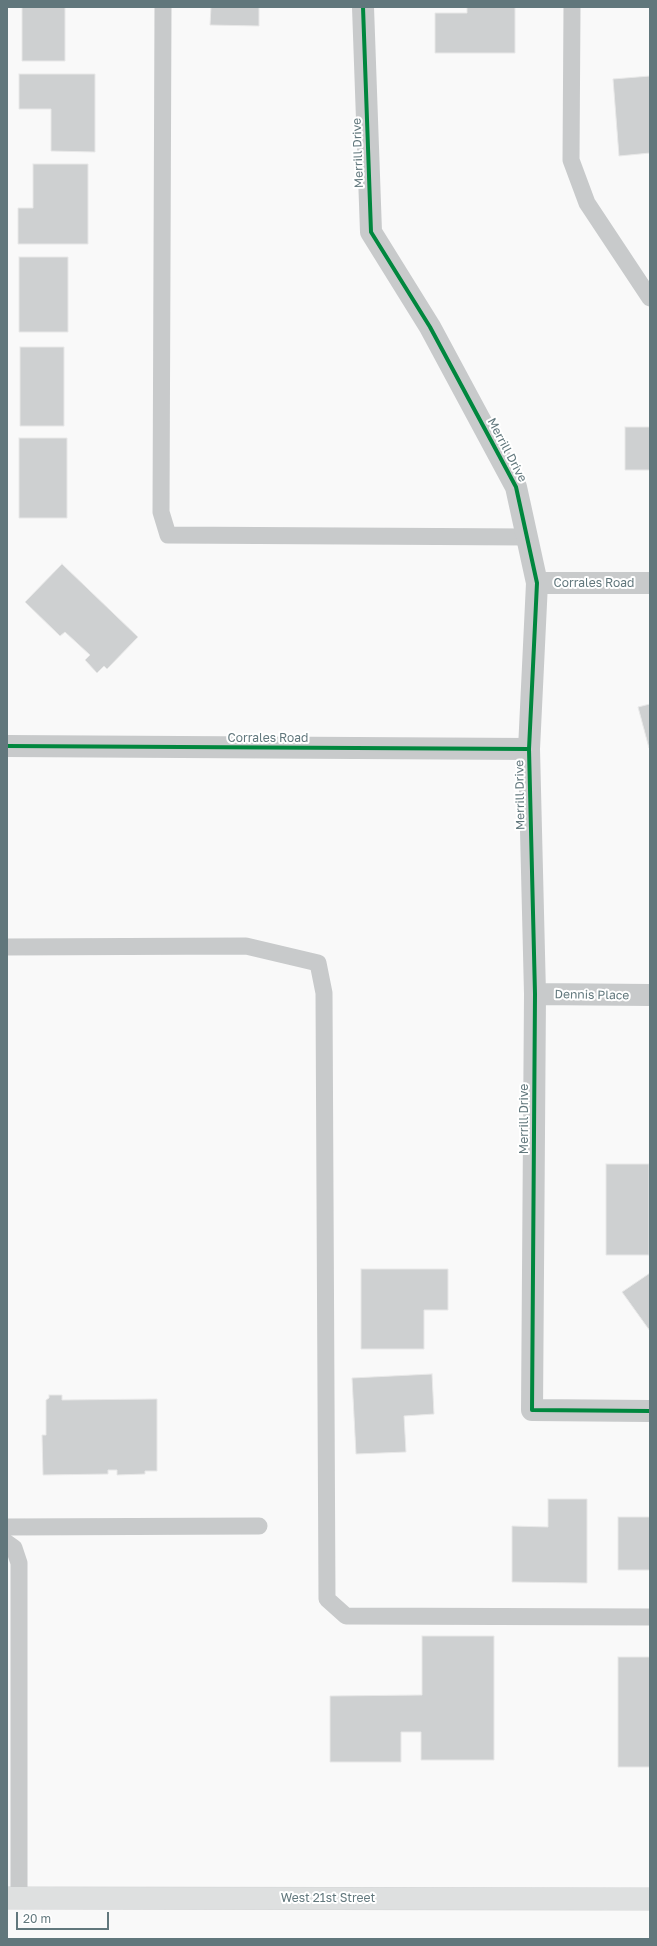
<!DOCTYPE html>
<html>
<head>
<meta charset="utf-8">
<style>
	body { margin:0 }
	#map { position:relative; width:657px; height:1946px; overflow:hidden; background:#f9f9f9; font-family:"Golos Text",sans-serif }
	canvas { display:block }
	.frame { position:absolute; inset:0; border:8px solid #61777c; pointer-events:none }
	.scale { position:absolute; left:16px; top:1912px; width:93px; height:18px; box-sizing:border-box; border:2px solid #61777c; border-top:0; padding-left:5px; font-size:12px; line-height:14px; white-space:nowrap; color:#61777c; -webkit-text-stroke:3px #fff; paint-order:stroke }
</style>
</head>
<body>
<div id="map">
<canvas width="657" height="1946"></canvas>
<div class="frame"></div>
<div class="scale">20 m</div>
</div>
<script>
const context = document.querySelector('canvas').getContext('2d');
context.lineJoin = 'round';
function paint(path, color) {
  context.fillStyle = color;
  context.fill(path, 'evenodd');
}
function toPath(rows) {
  const path = new Path2D();
  for (const r of rows) {
    path.moveTo(r[0], r[1]);
    for (let i = 2; i < r.length; i += 2) path.lineTo(r[i], r[i + 1]);
  }
  return path;
}
function trace(path, color, width, dash) {
  context.strokeStyle = color;
  context.lineWidth = width;
  context.lineCap = dash ? 'butt' : 'round';
  context.setLineDash(dash || []);
  context.stroke(path);
}
function write(font, color, halo, rows, align = 'center') {
  context.font = font + ' "Golos Text",sans-serif';
  context.lineWidth = 4;
  context.setLineDash([]);
  context.textBaseline = 'middle';
  context.strokeStyle = halo;
  context.fillStyle = color;
  for (const [text, x, y, turn = 0] of rows) {
    context.save();
    context.translate(x, y);
    context.rotate((+turn || 0) * Math.PI / 180);
    context.textAlign = isNaN(turn) ? turn : align;
    if (halo) context.strokeText(text, 0, 0);
    context.fillText(text, 0, 0);
    context.restore();
  }
}
const building = toPath([
	[22,7,65,7,65,61,22,61,22,7],
	[211,7,259,7,259,26,210,25,211,7],
	[467,7,515,7,515,53,435,53,435,13,467,13,467,7],
	[19,74,95,74,95,152,51,151,51,109,19,109,19,74],
	[650,76,650,153,619,156,613,79,650,76],
	[33,164,88,164,88,244,18,244,18,208,33,208,33,164],
	[19,257,68,257,68,332,19,332,19,257],
	[20,347,64,347,64,426,20,426,20,347],
	[625,427,650,427,650,470,625,470,625,427],
	[19,438,67,438,67,518,19,518,19,438],
	[62,564,138,637,107,669,104,666,97,673,85,660,90,655,65,632,60,636,25,602,62,564],
	[650,704,650,748,649,748,638,707,650,704],
	[606,1164,649,1164,649,1255,606,1255,606,1164],
	[361,1269,448,1269,448,1310,424,1310,424,1349,361,1349,361,1269],
	[650,1273,650,1331,622,1292,650,1273],
	[432,1374,434,1414,404,1416,406,1452,356,1454,352,1378,432,1374],
	[49,1395,62,1395,62,1400,157,1399,157,1471,145,1471,145,1474,117,1475,117,1470,108,1470,108,1474,43,1475,42,1435,46,1435,46,1400,49,1398,49,1395],
	[548,1499,587,1499,587,1583,512,1582,512,1526,548,1527,548,1499],
	[618,1517,650,1517,650,1570,618,1570,618,1517],
	[422,1636,494,1636,494,1760,421,1760,421,1732,401,1732,401,1762,330,1762,330,1696,422,1695,422,1636],
	[618,1657,650,1657,650,1767,618,1767,618,1657]
]);
const lane = toPath([
	[163,7,161,512,168,535,527,537],
	[572,7,571,160,587,203,650,298],
	[7,947,246,946,318,963,324,993,327,1599,346,1616,650,1617],
	[7,1527,259,1526],
	[7,1543,14,1548,19,1563,19,1898]
]);
const street = toPath([
	[363,7,371,232,430,327,516,487,537,583,529,749,535,994,532,1410,650,1411],
	[537,583,650,583],
	[7,746,529,749],
	[535,994,650,995]
]);
const secondary = toPath([
	[7,1898,650,1899]
]);
const cycleway = toPath([
	[363,7,371,232,430,327,516,487,537,583,529,749,535,994,532,1410,650,1411],
	[7,746,529,749]
]);
const streetNames = [
	["Merrill Drive",358,153,-92],
	["Merrill Drive",507,450,62],
	["Corrales Road",594,583],
	["Corrales Road",268,738],
	["Merrill Drive",520,795,-91],
	["Dennis Place",592,995,1],
	["Merrill Drive",524,1119,-90],
	["West 21st Street",328,1898]
];
paint(building, '#ced0d1');
trace(building, '#e8e8e8', 1);
trace(secondary, '#d4d5d6', 23);
trace(lane, '#c8cacb', 17);
trace(street, '#c8cacb', 22);
trace(secondary, '#dee0e0', 22);
trace(cycleway, '#00873e', 4);
write('12px', '#61777c', '#fff', streetNames);
</script>
</body>
</html>
